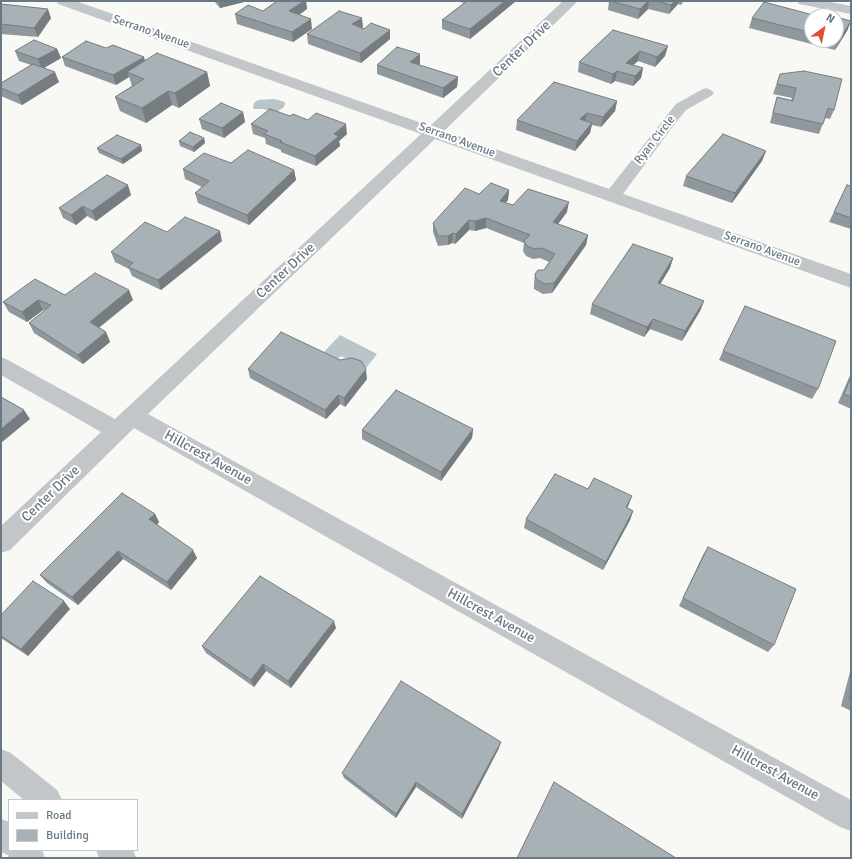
<!DOCTYPE html>
<html>
<head>
<meta charset="utf-8">
<style>
	body { margin:0 }
	#map { position:relative; width:852px; height:859px; overflow:hidden; background:#f8f8f5; font-family:Signika,sans-serif }
	canvas { display:block }
	.frame { position:absolute; inset:0; border:2px solid #687985; pointer-events:none }
	.legend { position:absolute; left:8px; top:799px; width:130px; height:52px; box-sizing:border-box; background:#fff; border:1px solid #c3c9ce; margin:0; padding:5px 7px; list-style:none; font-size:12px; color:#687985 }
	.legend li { display:flex; align-items:center; gap:8px; height:20px }
	.legend b { width:20px; border:1px solid #c3c9ce }
	.north { position:absolute; left:804px; top:8px; width:40px; height:40px; box-sizing:border-box; background:#fff; border:1px solid #c3c9ce; border-radius:50%; rotate:33deg; font-size:11px; font-weight:700; line-height:16px; text-align:center; color:#687985 }
	.north::after { content:''; display:block; margin:auto; width:14px; height:18px; background:#dd5130; clip-path:polygon(50% 0,100% 100%,50% 72%,0 100%) }
</style>
</head>
<body>
<div id="map">
<canvas width="852" height="859"></canvas>
<div class="frame"></div>
<ul class="legend">
<li><b style="height:5px;background:#c2c6c9"></b>Road</li>
<li><b style="height:11px;background:#a8b1b6"></b>Building</li>
</ul>
<div class="north">N</div>
</div>
<script>
const context = document.querySelector('canvas').getContext('2d');
context.lineJoin = 'round';
function paint(path, color) {
  context.fillStyle = color;
  context.fill(path, 'evenodd');
}
function toPath(rows) {
  const path = new Path2D();
  for (const r of rows) {
    path.moveTo(r[0], r[1]);
    for (let i = 2; i < r.length; i += 2) path.lineTo(r[i], r[i + 1]);
  }
  return path;
}
function trace(path, color, width, dash) {
  context.strokeStyle = color;
  context.lineWidth = width;
  context.lineCap = dash ? 'butt' : 'round';
  context.setLineDash(dash || []);
  context.stroke(path);
}
function write(font, color, halo, rows, align = 'center') {
  context.font = font + ' Signika,sans-serif';
  context.lineWidth = 4;
  context.setLineDash([]);
  context.textBaseline = 'middle';
  context.strokeStyle = halo;
  context.fillStyle = color;
  for (const [text, x, y, turn = 0] of rows) {
    context.save();
    context.translate(x, y);
    context.rotate((+turn || 0) * Math.PI / 180);
    context.textAlign = isNaN(turn) ? turn : align;
    if (halo) context.strokeText(text, 0, 0);
    context.fillText(text, 0, 0);
    context.restore();
  }
}
const water = toPath([
	[274,99,285,102,284,107,277,112,270,112,264,109,253,109,254,103,258,100],
	[340,335,377,354,366,368,341,356,336,360,322,354]
]);
const minor = toPath([
	[56,1,76,1,430,126,563,1,578,1,444,131,609,189,676,104,701,90,706,88,711,90,714,93,711,96,686,110,677,121,623,194,851,274,851,288,435,139,148,414,851,800,851,831,840,827,134,428,10,550,1,553,1,526,101,432,1,375,1,357,8,360,115,419,421,134,58,4,56,1],
	[797,1,825,1,851,6,851,14,804,5,799,4,797,1],
	[1,749,11,753,57,790,62,800,24,800,1,781,1,749],
	[1,819,9,822,9,850,42,850,45,858,9,858,8,855,1,852,1,819],
	[96,850,133,850,136,858,99,858,96,850]
]);
const wall = toPath([
	[214,1,248,1,220,8],
	[277,1,306,1,307,9,299,15,312,29,293,42,237,24,235,14,263,11],
	[456,1,516,1,470,39,442,29,442,20,464,3],
	[609,1,684,1,681,5,678,4,669,14,648,9,638,19,608,10],
	[1,4,51,18,38,37,1,34],
	[812,16,812,40,836,40,836,17,851,21,847,31,835,50,749,28,752,18,817,16,831,16],
	[363,27,362,28,390,39,361,63,308,44,307,34],
	[613,30,665,56,655,67,638,61,633,65,643,68,641,78,633,86,615,81,611,84,578,72,579,62],
	[106,48,145,61,207,72,210,86,179,108,172,105,146,123,120,111,115,97,132,86,129,77,116,85,65,66,62,57],
	[57,49,61,58,44,68,59,82,22,105,1,96,1,83,31,65,19,61,15,51],
	[420,64,419,65,458,77,457,87,443,98,377,74,377,65],
	[780,74,834,110,830,119,825,118,819,134,770,123,774,107,777,97,791,100,792,98,773,94],
	[617,101,615,111,601,127,592,125,590,133,575,151,516,130,517,120],
	[243,112,245,122,224,138,202,129,199,119],
	[290,116,347,134,339,141,340,146,316,166,281,152,281,150,266,144,265,138,253,134,251,124],
	[204,138,205,143,194,152,180,146,179,141],
	[141,145,142,151,123,164,99,153,97,148],
	[766,151,762,161,732,203,683,186,686,176],
	[231,163,294,170,296,180,249,225,198,203,195,193,202,187,185,179,183,169],
	[847,185,851,186,851,229,829,222],
	[509,190,508,200,505,203,513,205,567,212,558,224,588,235,586,245,552,293,543,294,534,289,534,283,535,274,544,270,549,262,540,258,533,259,526,256,523,251,524,243,486,228,475,231,469,230,455,244,452,243,448,245,438,246,433,232,433,223,479,194],
	[131,195,96,221,87,216,76,225,63,218,59,208],
	[167,232,222,241,161,290,132,276,129,269,115,262,111,252],
	[673,258,670,268,660,284,704,301,700,311,682,341,650,329,644,337,590,314,592,304],
	[65,295,133,300,99,328,106,332,110,342,83,364,34,333,29,323,45,310,43,310,27,322,9,312,3,302],
	[723,351,818,389,812,399,719,360],
	[340,360,367,379,345,407,340,404,326,419,250,378,248,369],
	[851,373,851,409,838,403],
	[473,429,472,438,441,481,362,439,362,430],
	[588,489,629,504,627,508,633,511,630,520,603,570,524,528,526,519],
	[155,514,159,522,157,525,197,558,171,590,123,559,78,605,47,583,40,575],
	[708,547,774,645,768,652,679,606,703,555],
	[70,609,28,656,1,638,1,615],
	[336,628,291,688,266,671,254,687,206,653,202,646],
	[851,668,851,711,841,706],
	[499,748,462,819,416,787,396,818,344,778,342,773]
]);
const shadedWall = toPath([
	[219,1,248,1,220,8],
	[304,1,306,1,307,9,290,21,289,11],
	[505,1,516,1,470,39,470,29],
	[648,1,649,1,648,9,638,19,640,9],
	[675,1,679,1,678,4,669,14,671,5],
	[48,9,51,18,38,37,34,28],
	[362,18,363,27,353,34,352,24],
	[311,19,312,29,293,42,292,32],
	[851,21,847,31,835,50,839,40],
	[390,30,390,39,361,63,360,53],
	[668,46,665,56,655,67,657,57],
	[57,49,61,58,42,69,38,59],
	[640,51,638,61,624,73,626,63],
	[420,54,420,64,410,72,410,62],
	[144,57,147,66,127,72,129,77,116,85,113,75],
	[643,68,641,78,633,86,635,76],
	[617,71,615,81,611,84,613,74],
	[55,72,59,82,22,105,18,95],
	[207,72,210,86,179,108,175,93],
	[458,77,457,87,443,98,443,88],
	[168,91,172,105,146,123,142,108],
	[617,101,615,111,601,127,603,117],
	[243,112,245,122,224,138,222,128],
	[587,113,585,123,580,119],
	[592,123,590,133,575,151,577,141],
	[346,124,347,134,339,141,340,146,316,166,315,156,334,134],
	[204,138,205,143,194,152,193,147],
	[141,145,142,151,123,164,121,159],
	[766,151,762,161,732,203,735,193],
	[294,170,296,180,249,225,247,215],
	[128,185,131,195,96,221,92,211],
	[509,190,508,200,499,211,500,201],
	[569,202,567,212,552,232,553,222],
	[83,206,87,216,76,225,71,215],
	[486,218,486,228,475,231,475,221],
	[469,220,469,230,455,244,456,234],
	[220,231,222,241,161,290,158,280],
	[453,233,452,243,448,245,448,236],
	[588,235,586,245,552,293,554,283],
	[673,258,670,268,655,293,658,283],
	[129,290,133,300,94,331,90,322],
	[38,300,43,310,27,322,22,312],
	[704,301,700,311,682,341,685,331],
	[653,319,650,329,644,337,647,327],
	[106,332,110,342,83,364,78,355],
	[366,369,367,379,345,407,344,398],
	[338,395,340,404,326,419,325,410],
	[24,410,30,419,1,443,1,429],
	[473,429,472,438,441,481,441,472],
	[632,496,629,504,622,516,626,507],
	[633,511,630,520,603,570,606,562],
	[155,514,159,522,153,528,149,519],
	[193,550,197,558,171,590,167,582],
	[118,551,123,559,78,605,72,597],
	[64,601,70,609,28,656,21,649],
	[334,621,336,628,291,688,288,681],
	[263,664,266,671,254,687,251,680],
	[501,742,499,748,462,819,462,814],
	[416,782,416,787,396,818,396,814]
]);
const building = toPath([
	[277,1,304,1,289,11,311,19,292,32,235,14,248,5,263,11,277,1],
	[467,1,505,1,470,29,442,20,467,1],
	[610,1,648,1,640,9,610,1],
	[657,1,675,1,671,5,657,1],
	[764,2,817,16,818,12,831,16,812,16,812,33,752,18,764,2],
	[1,4,48,9,34,28,1,24,1,4],
	[339,11,362,18,352,24,364,29,371,23,390,30,360,53,307,34,339,11],
	[836,17,851,21,839,40,836,39,836,17],
	[613,30,668,46,657,57,640,51,626,63,643,68,635,76,617,71,613,74,579,62,613,30],
	[34,40,57,49,38,59,15,51,34,40],
	[86,41,106,48,113,45,144,57,113,75,62,57,86,41],
	[397,47,420,54,410,62,458,77,443,88,377,65,397,47],
	[157,53,207,72,175,93,168,91,142,108,115,97,144,79,127,72,157,53],
	[33,64,55,72,18,95,1,88,1,83,33,64],
	[804,71,842,79,834,110,828,108,823,124,773,113,777,97,793,101,796,88,777,84,780,74,804,71],
	[554,82,617,101,603,117,587,113,580,119,592,123,577,141,517,120,554,82],
	[221,103,243,112,222,128,199,119,221,103],
	[270,109,290,116,293,114,308,120,316,113,346,124,334,134,339,136,315,156,280,142,282,141,264,134,268,131,251,124,270,109],
	[190,132,204,138,193,147,179,141,190,132],
	[723,134,766,151,735,193,686,176,723,134],
	[117,135,141,145,121,159,97,148,117,135],
	[248,150,294,170,247,215,195,193,209,181,183,169,204,153,231,163,248,150],
	[107,175,128,185,92,211,83,206,71,215,59,208,107,175],
	[491,183,509,190,500,201,513,205,528,189,569,202,553,222,588,235,554,283,545,284,536,279,535,274,538,270,544,270,555,254,542,248,535,249,527,246,524,241,530,235,486,218,475,221,469,220,456,234,453,233,448,236,438,236,433,223,465,188,479,194,491,183],
	[847,185,851,186,851,218,834,212,847,185],
	[185,217,220,231,158,280,128,267,133,263,111,252,145,222,167,232,185,217],
	[633,244,673,258,658,283,704,301,685,331,653,319,647,327,592,304,633,244],
	[95,273,129,290,90,322,106,332,78,355,29,323,51,305,38,300,22,312,3,302,35,279,65,295,95,273],
	[745,306,836,341,818,389,723,351,745,306],
	[281,332,340,360,352,358,361,361,366,369,344,398,338,395,325,410,248,369,281,332],
	[851,377,851,397,844,394,851,377],
	[396,390,473,429,441,472,362,430,396,390],
	[1,397,24,410,1,429,1,397],
	[555,474,588,489,594,478,632,496,626,507,633,511,606,562,526,519,555,474],
	[122,493,155,514,149,519,193,550,167,582,118,551,72,597,40,575,122,493],
	[708,547,796,589,774,645,683,598,708,547],
	[260,576,334,621,288,681,263,664,251,680,202,646,260,576],
	[33,581,64,601,21,649,1,636,1,615,33,581],
	[401,681,501,742,462,814,416,782,396,814,342,773,401,681],
	[851,691,851,700,849,699,851,691],
	[554,782,676,858,517,858,554,782]
]);
const farStreetnames = [
	["Serrano Avenue",151,32,19],
	["Serrano Avenue",457,140,20],
	["Ryan Circle",655,140,-52],
	["Serrano Avenue",762,249,20]
];
const streetNames = [
	["Center Drive",522,49,-44],
	["Center Drive",286,271,-43],
	["Hillcrest Avenue",208,458,29],
	["Center Drive",51,494,-44],
	["Hillcrest Avenue",491,616,29],
	["Hillcrest Avenue",775,773,29]
];
paint(water, '#b9c5c8');
paint(minor, '#c2c6c9');
paint(wall, '#90989d');
paint(shadedWall, '#767c7f');
paint(building, '#a8b1b6');
trace(building, '#767c7f', 1);
write('12px', '#687985', '#fff', farStreetnames);
write('14px', '#687985', '#fff', streetNames);
</script>
</body>
</html>
